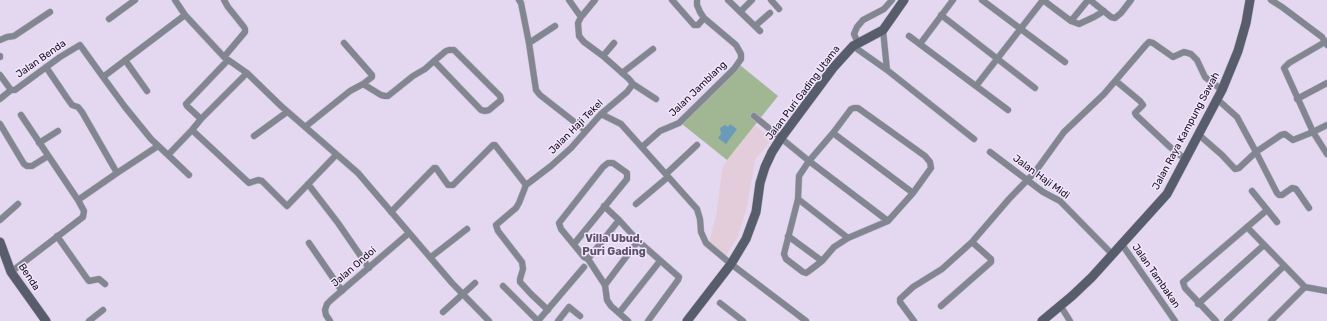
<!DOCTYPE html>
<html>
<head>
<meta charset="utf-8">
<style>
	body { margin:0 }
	canvas { display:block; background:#e4d8f1 }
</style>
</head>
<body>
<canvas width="1327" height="321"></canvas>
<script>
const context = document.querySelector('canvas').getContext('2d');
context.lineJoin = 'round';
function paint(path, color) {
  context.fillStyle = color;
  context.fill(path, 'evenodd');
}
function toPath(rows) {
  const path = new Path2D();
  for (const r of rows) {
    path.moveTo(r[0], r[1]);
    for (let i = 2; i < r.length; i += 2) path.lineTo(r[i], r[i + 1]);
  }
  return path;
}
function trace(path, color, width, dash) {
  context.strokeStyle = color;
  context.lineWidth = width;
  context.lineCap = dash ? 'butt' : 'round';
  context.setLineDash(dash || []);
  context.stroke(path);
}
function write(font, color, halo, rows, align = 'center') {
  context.font = font + ' Rubik,sans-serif';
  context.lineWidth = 3;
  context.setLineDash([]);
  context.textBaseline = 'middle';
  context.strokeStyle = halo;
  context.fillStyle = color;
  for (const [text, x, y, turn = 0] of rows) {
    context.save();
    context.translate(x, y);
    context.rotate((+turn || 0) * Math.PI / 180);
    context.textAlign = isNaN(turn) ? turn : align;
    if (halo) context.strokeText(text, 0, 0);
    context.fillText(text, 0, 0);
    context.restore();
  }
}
const commercial = toPath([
	[755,125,772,139,755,160,747,207,738,237,725,257,709,243,716,216,722,169,727,160]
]);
const green = toPath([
	[740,65,778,96,727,160,682,124]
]);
const water = toPath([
	[730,124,737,129,726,144,718,138,721,134,720,128,725,125,728,127]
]);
const street = toPath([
	[175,0,185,15,224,57,247,73,281,106,358,173,452,283,489,321],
	[519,0,521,3,529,43,536,90,540,95,586,131],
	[569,0,581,17],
	[672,0,694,25,698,25,704,18],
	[728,0,760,31],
	[771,0,779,9],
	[982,0,1065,62],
	[1043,0,1071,21,1079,24,1094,17,1104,11],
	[1090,0,1111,17,1115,18,1121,13,1131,0],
	[1271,0,1282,7,1322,37,1327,45],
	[740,12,752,0],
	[941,15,1035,88],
	[109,19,135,0],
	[1071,21,1088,0],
	[755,26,770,13],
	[883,30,887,70],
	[909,36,1008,110],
	[0,40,7,37,14,36,50,12],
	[1325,42,1289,63,1284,68,1313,132,1327,154],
	[344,43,372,75,372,77,363,84],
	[529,43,555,26],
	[858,43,854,34,857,27,863,20,884,9,892,0],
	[920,44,953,0],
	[853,46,887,70,974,139],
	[0,56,0,57],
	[603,56,614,43],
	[224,57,245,32,245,29,244,27,228,7,224,0],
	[125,60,147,91],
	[46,67,67,98,72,105,78,107,82,112,117,173],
	[622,73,653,49],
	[0,75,11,90,15,90,60,57,80,45,103,77,185,15],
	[103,77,125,107,151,139,168,155,192,130,201,119,247,73],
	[1116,81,1140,101,1143,105,1135,113,1136,115,1170,147,1185,159],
	[633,84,656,99],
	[976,86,1043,0],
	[0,99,11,90],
	[1217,99,1237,117,1256,152,1281,135,1285,134,1293,140,1313,132,1327,125],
	[1297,99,1327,83],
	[854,108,858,108,925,156,930,162,931,168,913,193,888,221,848,238,834,247,822,261,809,271,806,273,803,272,786,259,784,254,798,199,799,176,809,161,833,133,851,109,854,108],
	[601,114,621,124,697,209,700,219,701,232,706,243,731,264,806,321],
	[21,115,78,200,117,173,158,146],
	[754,116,809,161,888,221],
	[201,119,187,106,186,104,228,60],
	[0,124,24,164,27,166,32,166,48,156],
	[305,127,350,91,363,84,381,95,385,96,388,96,413,76,425,69,434,61,446,51,449,50,454,50,500,96,501,100,489,110,485,111,481,110,434,61],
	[192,130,249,183,258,180,262,181,287,206,336,155],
	[833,133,913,193],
	[1198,134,1222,155,1235,169,1239,168,1256,152,1277,193,1279,195,1282,195,1292,188,1296,189,1309,208],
	[254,136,287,112],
	[39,143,58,131],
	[642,147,660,131,679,123,734,69,741,59,741,54,736,45,704,18,700,12,697,5,697,0],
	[990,152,1043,192,1060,201,1112,254],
	[168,155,189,175],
	[666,174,697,145],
	[308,184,338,223,369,268],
	[1252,191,1277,222],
	[798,199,848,238],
	[636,204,668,177],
	[604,206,619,220,638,241,679,277,678,280,648,321],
	[391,212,434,168,436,168,448,185,453,185,493,145,495,145,526,185],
	[0,220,18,204],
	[619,220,588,259,605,285,607,300,611,306,628,321],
	[1247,227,1305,287,1327,291],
	[57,236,88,280,89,281,99,279,105,284],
	[788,236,822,261],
	[309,243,342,291],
	[1121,243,1175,321],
	[574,244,627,179,627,173,613,163,608,163,603,167,559,223,561,229,584,257,588,259],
	[431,257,467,229],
	[11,272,83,217,84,211,78,200],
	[605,285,638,241],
	[503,286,538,321],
	[720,303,743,321],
	[1198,304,1264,245],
	[1060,305,1070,321],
	[941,306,991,262,991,259,972,242],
	[548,310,531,294,520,282,520,279,523,269,522,262,498,231,496,225,516,208,519,203,526,185,551,166,571,148,601,114,627,92,633,84,629,79,603,56,584,42,579,36,578,23,581,17,595,0],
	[443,312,475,283],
	[619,313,660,261],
	[89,321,103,310],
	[330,321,326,315,325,310,327,304,331,300,409,233],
	[538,321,584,267],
	[558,321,569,307,580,316],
	[914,321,900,302,900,299,913,287,942,269,972,242,1009,199,1035,172,1064,132,1104,94,1146,45,1149,42,1153,43,1173,57,1184,52,1191,54,1197,60,1205,77,1222,90],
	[1216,321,1185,288,1183,282,1267,210],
	[1227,321,1284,266],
	[1271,321,1305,287]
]);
const secondary = toPath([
	[0,242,11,272,46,321],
	[687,321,731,264,746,239,756,212,760,183,765,167,772,152,781,138,833,68,853,46,883,30,904,0],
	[1042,321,1072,296,1092,277,1167,194,1222,90,1238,51,1246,23,1250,0]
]);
const streetNames = [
	["Jalan Benda",41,59,-35],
	["Jalan Jamblang",698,89,-44],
	["Jalan Puri Gading Utama",803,93,-53],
	["Jalan Haji Tekel",576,127,-45],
	["Jalan Raya Kampung Sawah",1186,131,-62],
	["Jalan Haji Midi",1041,177,36],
	["Jalan Ondoi",354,267,-41],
	["Jalan Tambakan",1156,276,55],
	["Benda",29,277,56]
];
const neighbourhoodNames = [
	["Villa Ubud,",614,239],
	["Puri Gading",614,252]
];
paint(commercial, '#e3cdda');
paint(green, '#a1b793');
paint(water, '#6c9ab9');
trace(street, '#bfb4ca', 7);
trace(secondary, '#bfb4ca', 10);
trace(street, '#828690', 6);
trace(secondary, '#575d6b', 9);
write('10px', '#151119', '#f2e5fe', streetNames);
write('bold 11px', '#5d5267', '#f2e5fe', neighbourhoodNames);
</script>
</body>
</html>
